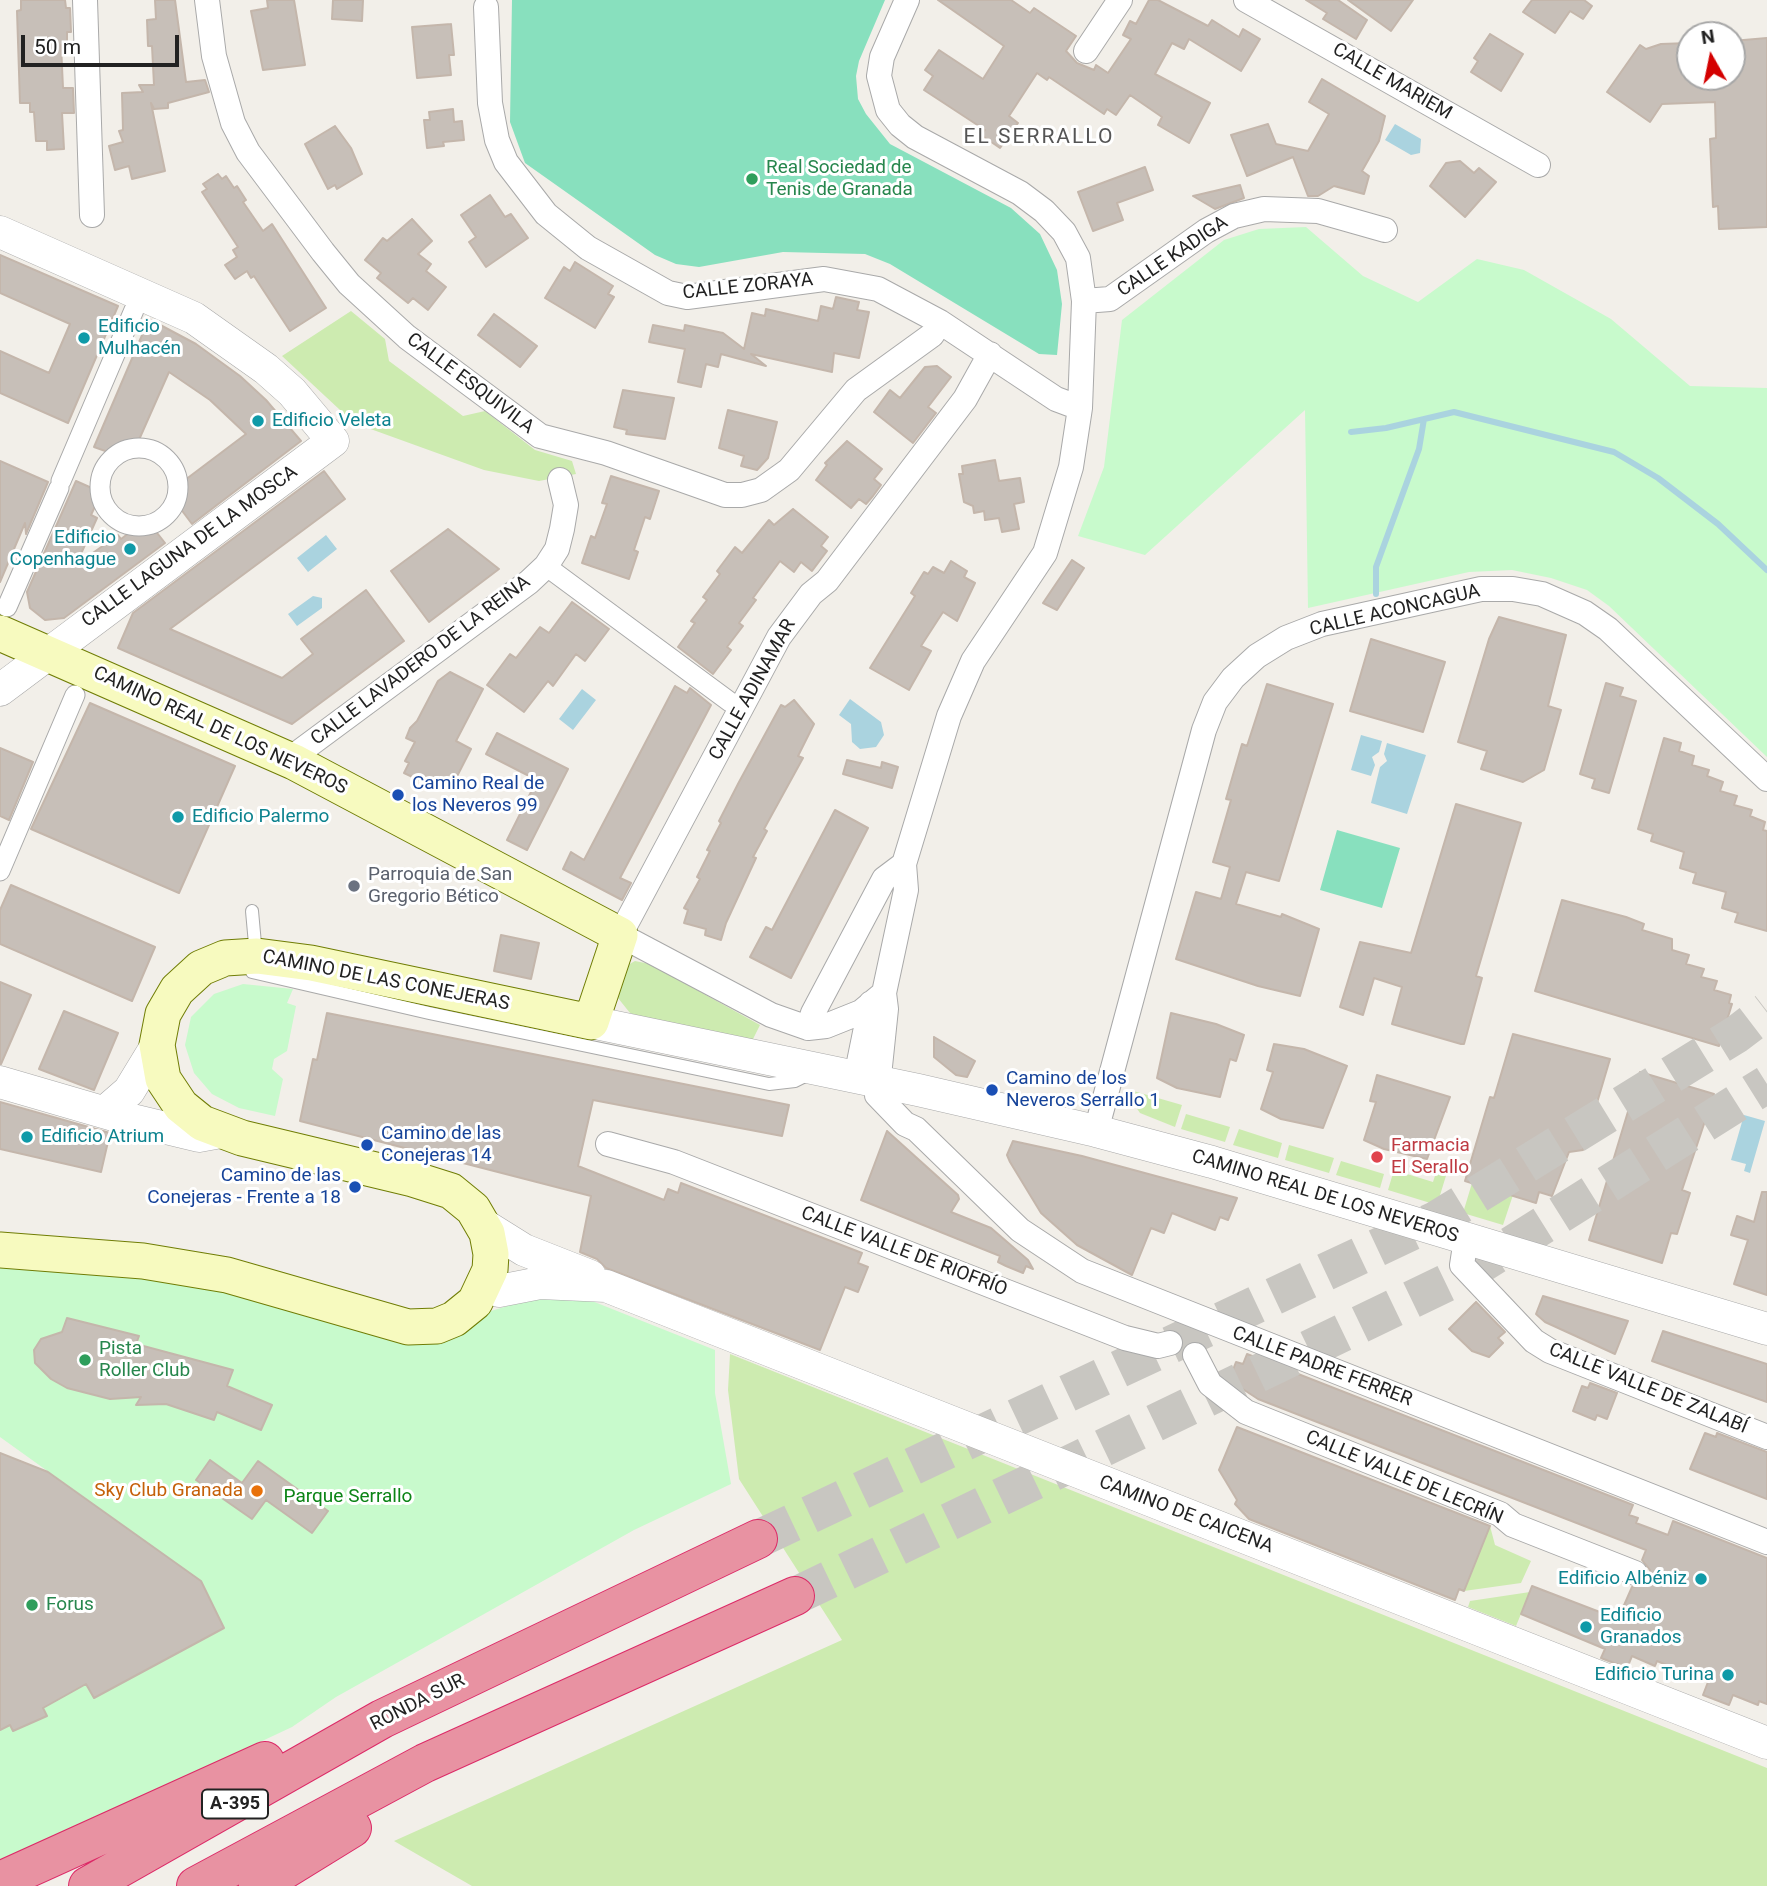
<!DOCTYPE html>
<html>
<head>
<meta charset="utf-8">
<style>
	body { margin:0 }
	#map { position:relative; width:1767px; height:1886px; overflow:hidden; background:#f2efe9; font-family:Roboto,sans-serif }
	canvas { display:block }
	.north { position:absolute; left:1676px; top:21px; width:70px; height:70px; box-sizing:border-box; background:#fff; border:2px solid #a7a7a7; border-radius:50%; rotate:351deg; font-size:19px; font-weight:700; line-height:28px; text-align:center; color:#222 }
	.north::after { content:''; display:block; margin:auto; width:24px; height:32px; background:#d40000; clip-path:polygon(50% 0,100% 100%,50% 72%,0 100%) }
	.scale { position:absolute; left:21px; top:35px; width:158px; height:32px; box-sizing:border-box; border:4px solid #222; border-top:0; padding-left:9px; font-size:21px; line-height:24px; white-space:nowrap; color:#222; -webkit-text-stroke:5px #fff; paint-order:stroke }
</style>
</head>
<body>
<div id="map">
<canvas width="1767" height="1886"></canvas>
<div class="north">N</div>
<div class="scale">50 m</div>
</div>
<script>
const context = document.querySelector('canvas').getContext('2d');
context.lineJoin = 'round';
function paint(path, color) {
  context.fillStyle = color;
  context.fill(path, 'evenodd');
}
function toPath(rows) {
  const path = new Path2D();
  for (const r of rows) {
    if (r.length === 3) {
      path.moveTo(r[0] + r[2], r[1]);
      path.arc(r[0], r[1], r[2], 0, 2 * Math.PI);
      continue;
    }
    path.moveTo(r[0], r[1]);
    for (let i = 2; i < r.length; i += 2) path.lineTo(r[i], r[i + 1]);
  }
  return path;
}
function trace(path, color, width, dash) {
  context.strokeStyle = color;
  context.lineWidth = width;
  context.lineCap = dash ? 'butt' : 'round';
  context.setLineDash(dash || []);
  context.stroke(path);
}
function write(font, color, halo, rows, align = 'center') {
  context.font = font + ' Roboto,sans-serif';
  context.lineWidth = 6;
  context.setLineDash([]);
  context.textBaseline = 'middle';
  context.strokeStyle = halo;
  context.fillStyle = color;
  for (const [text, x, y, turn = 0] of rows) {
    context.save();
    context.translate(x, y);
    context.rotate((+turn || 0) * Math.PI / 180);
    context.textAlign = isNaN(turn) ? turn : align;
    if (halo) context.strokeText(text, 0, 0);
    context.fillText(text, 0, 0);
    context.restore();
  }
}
const grass = toPath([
	[351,311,385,339,389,361,463,416,485,411,535,450,572,461,576,474,539,481,484,470,354,423,282,356],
	[635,961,650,964,760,1025,753,1039,741,1040,650,1022,630,1013,618,998,617,981,624,967],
	[1130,1090,1182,1105,1175,1127,1140,1113,1133,1103],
	[1186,1114,1230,1127,1225,1142,1181,1129],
	[1239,1129,1282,1143,1278,1158,1233,1145],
	[1289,1145,1334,1158,1329,1173,1285,1160],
	[1341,1161,1384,1174,1380,1188,1336,1175],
	[1439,1163,1449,1166,1437,1205,1388,1190,1394,1170,1433,1182],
	[1472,1183,1513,1195,1503,1225,1463,1213],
	[730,1354,1767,1768,1767,1886,472,1886,394,1841,842,1640,739,1479,728,1390],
	[1490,1526,1495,1545,1531,1561,1521,1583,1464,1591],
	[1530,1592,1516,1626,1468,1607,1470,1601]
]);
const park = toPath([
	[1306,227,1363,276,1418,302,1477,259,1524,270,1611,319,1690,386,1767,388,1767,757,1609,606,1587,590,1551,578,1512,570,1469,572,1308,608,1305,410,1145,555,1078,536,1104,467,1122,320,1224,240,1259,229],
	[243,984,293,989,287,1003,296,1006,287,1051,274,1059,272,1069,283,1079,275,1116,239,1108,212,1094,194,1073,185,1045,191,1017,214,994],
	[0,1260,134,1271,468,1325,491,1311,517,1303,542,1298,592,1301,715,1350,715,1393,731,1484,634,1530,336,1697,292,1727,0,1864,0,1730,10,1725,13,1731,47,1716,43,1708,86,1684,94,1698,224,1628,201,1581,0,1437]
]);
const pitch = toPath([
	[512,0,885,0,859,61,856,76,858,99,866,114,890,144,1011,208,1040,234,1057,270,1062,304,1057,355,1039,354,890,264,865,254,783,252,699,267,676,264,655,255,525,163,510,122],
	[1337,830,1400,848,1382,908,1320,890]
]);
const water = toPath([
	[1395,124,1421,139,1420,153,1411,155,1385,140],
	[326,535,337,549,308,572,297,558],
	[313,596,322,598,322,608,297,626,288,614],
	[582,689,596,700,573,730,559,719],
	[850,699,881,722,884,735,876,747,860,749,852,742,851,724,839,715],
	[1361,735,1382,741,1379,752,1372,757,1375,765,1371,776,1351,770],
	[1387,743,1426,755,1407,814,1371,803,1380,767,1387,761,1384,754],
	[1744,1115,1765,1121,1750,1173,1744,1171,1746,1164,1731,1160]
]);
const stream = toPath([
	[1351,432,1386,428,1454,412,1614,452,1658,478,1718,524,1767,570],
	[1376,594,1376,567,1419,449,1424,419]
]);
const building = toPath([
	[21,0,65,0,66,8,70,8,71,32,67,32,67,45,61,45,63,88,73,88,74,113,62,113,64,149,47,150,47,141,36,141,34,112,30,112,30,103,20,103,17,11,21,10,21,0],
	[155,0,175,0,186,82,205,80,209,92,168,103,168,108,154,109,151,103,165,171,132,179,129,166,115,170,109,146,123,142,119,131,123,130,122,93,143,92,139,85,154,85,152,46,148,46,147,20,156,19,155,0],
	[267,0,294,0,305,65,263,70,251,11,268,8,267,0],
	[333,0,363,0,362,21,332,19,333,0],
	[938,0,1011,0,1030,13,1034,8,1076,36,1066,51,1077,63,1094,70,1096,65,1108,73,1131,39,1123,35,1130,21,1136,24,1149,0,1158,0,1208,26,1212,20,1239,37,1243,29,1260,39,1241,71,1189,39,1184,49,1172,43,1155,74,1210,103,1189,143,1158,125,1162,117,1130,95,1116,115,1107,109,1104,114,1049,77,1047,80,1037,73,1009,116,1018,123,1000,148,981,135,985,130,924,90,933,76,925,70,939,50,983,79,1004,46,938,0],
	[1306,0,1338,0,1367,20,1356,39,1323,19,1327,13,1306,0],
	[1348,0,1413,0,1391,31,1348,0],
	[1532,0,1584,0,1592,6,1583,19,1570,11,1555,33,1523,12,1532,0],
	[451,24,454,55,449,55,451,75,417,78,412,27,451,24],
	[1490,34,1523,54,1501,91,1471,72,1478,61,1474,58,1490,34],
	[1767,38,1767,227,1719,229,1718,206,1713,207,1710,139,1716,138,1715,102,1662,104,1650,122,1607,92,1640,45,1646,49,1661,44,1690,43,1690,77,1732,77,1732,41,1767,38],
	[1322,79,1385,116,1379,141,1362,171,1369,176,1364,194,1334,186,1318,196,1308,196,1293,157,1247,176,1231,135,1268,124,1276,144,1308,151,1329,114,1309,102,1322,79],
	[453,109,454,122,462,121,464,140,443,142,444,146,427,148,424,120,430,120,429,112,453,109],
	[335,126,351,148,362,174,337,189,335,185,328,189,305,144,335,126],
	[1460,161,1474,173,1479,168,1496,182,1465,217,1430,186,1446,163,1460,161],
	[1145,167,1153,190,1117,203,1123,220,1093,231,1078,192,1145,167],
	[218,174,222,179,226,176,234,188,237,186,246,200,243,202,263,231,272,224,326,308,290,331,254,276,251,278,247,271,235,279,225,265,237,257,233,250,238,247,202,192,207,189,203,184,218,174],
	[1240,185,1244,198,1215,209,1193,196,1240,185],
	[490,195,505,217,511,214,528,238,486,267,469,242,476,237,461,215,490,195],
	[412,219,432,241,418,254,431,264,426,271,446,287,428,310,413,298,408,303,377,278,381,273,365,260,383,238,387,241,412,219],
	[0,255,118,306,68,423,0,393,0,351,49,373,70,324,0,293,0,255],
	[575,262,613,286,608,294,614,297,595,328,545,298,564,267,570,271,575,262],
	[836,297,859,302,857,310,869,312,859,358,834,353,832,372,751,354,766,366,721,354,718,367,706,364,701,387,678,382,685,349,649,342,653,325,684,331,685,325,723,333,744,349,752,313,765,316,766,309,818,321,821,306,833,309,836,297],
	[494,314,537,346,520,367,478,335,494,314],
	[149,319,196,344,240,376,266,400,301,441,192,524,180,508,185,480,246,434,210,400,169,372,138,442,111,453,94,447,149,319],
	[937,366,951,377,928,407,936,413,913,443,874,412,890,390,900,398,925,367,937,366],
	[623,390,674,398,665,439,626,434,627,430,614,427,623,390],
	[728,410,777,422,768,458,757,470,741,466,744,456,719,448,728,410],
	[847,441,882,469,874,479,881,485,873,496,866,504,859,499,851,508,816,480,827,465,825,463,847,441],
	[995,460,999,481,1020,478,1024,502,1014,504,1019,529,1002,532,999,518,985,520,984,511,974,513,973,506,964,502,959,474,963,474,962,466,995,460],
	[0,461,48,482,26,534,25,523,0,582,0,461],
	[324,471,345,499,170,629,282,678,313,654,301,639,366,590,404,641,292,724,118,648,133,613,324,471],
	[611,476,659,491,650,519,645,517,634,550,638,552,629,579,582,563,591,536,595,538,607,504,602,503,611,476],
	[76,481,94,489,97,502,91,515,97,518,76,565,118,535,121,539,133,530,154,529,165,543,64,618,45,620,30,608,27,592,76,481],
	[793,509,828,537,821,546,827,551,812,571,801,562,794,572,780,561,753,598,756,600,739,623,743,626,727,647,731,650,713,674,678,647,695,623,691,621,707,600,703,597,720,574,717,571,735,547,742,553,769,520,774,525,793,509],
	[448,529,499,569,429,622,391,571,448,529],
	[1072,560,1084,568,1057,610,1043,603,1072,560],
	[951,561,967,571,964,577,975,583,957,621,943,612,921,646,931,651,909,690,870,668,915,596,911,593,924,572,928,574,933,567,944,573,951,561],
	[572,602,609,629,585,661,576,654,553,686,548,681,524,712,487,685,510,654,516,658,540,627,549,633,572,602],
	[1499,617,1566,635,1548,706,1561,710,1544,770,1523,782,1481,769,1487,751,1458,742,1489,639,1499,617],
	[1371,639,1445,662,1423,732,1350,711,1371,639],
	[450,672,483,689,456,741,471,749,450,790,422,775,419,780,404,773,409,763,405,761,415,742,406,738,410,728,417,721,438,681,450,672],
	[1606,683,1623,688,1620,696,1636,701,1609,793,1592,788,1595,779,1580,774,1606,683],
	[1267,684,1333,704,1279,881,1246,872,1236,904,1281,917,1282,914,1319,929,1300,996,1258,986,1176,959,1196,892,1221,899,1230,867,1213,862,1231,800,1226,799,1242,744,1247,746,1267,684],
	[675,686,687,693,690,688,711,705,620,878,631,883,622,900,563,869,571,852,584,860,675,686],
	[794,700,814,724,798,756,803,758,764,829,767,831,753,857,756,858,726,923,721,940,705,935,706,929,684,923,688,910,684,908,700,879,697,877,710,851,707,850,721,823,719,821,739,782,781,705,785,707,794,700],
	[90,703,235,766,179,893,31,829,90,703],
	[497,733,568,769,527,850,507,840,537,780,486,754,497,733],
	[1664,738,1681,743,1679,751,1694,756,1692,765,1709,770,1707,776,1723,782,1720,791,1737,796,1734,805,1752,810,1750,816,1765,822,1763,830,1767,831,1767,931,1735,922,1738,913,1722,908,1726,892,1693,883,1696,873,1680,868,1684,852,1651,841,1653,834,1638,829,1664,738],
	[0,748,33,762,9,820,0,816,0,748],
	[847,760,881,768,882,762,898,767,892,788,843,774,847,760],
	[1456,804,1521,823,1476,976,1482,978,1464,1044,1461,1044,1392,1024,1402,987,1374,978,1363,1015,1340,1007,1360,942,1411,953,1456,804],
	[835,810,868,828,791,978,750,957,766,927,772,930,835,810],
	[11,885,155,947,132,1001,0,944,0,910,11,885],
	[1562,900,1626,917,1644,924,1642,930,1672,939,1672,950,1689,955,1686,964,1704,969,1701,977,1717,981,1714,990,1731,995,1729,1003,1732,1004,1719,1046,1535,991,1562,900],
	[501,935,539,943,531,979,494,971,501,935],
	[0,982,31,995,1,1064,0,1064,0,982],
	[64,1011,118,1033,94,1090,39,1069,64,1011],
	[327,1013,789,1105,782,1136,593,1100,578,1166,664,1200,668,1189,678,1193,681,1183,862,1253,858,1263,868,1267,858,1292,845,1287,820,1350,606,1268,597,1259,580,1252,591,1196,300,1121,313,1059,317,1060,327,1013],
	[1171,1013,1216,1024,1244,1035,1236,1061,1230,1059,1220,1097,1177,1088,1157,1078,1171,1013],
	[1513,1034,1610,1059,1583,1150,1569,1152,1552,1196,1539,1192,1536,1203,1465,1181,1490,1097,1494,1098,1513,1034],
	[934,1037,975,1061,967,1077,956,1075,934,1057,934,1037],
	[1274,1044,1304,1049,1347,1066,1323,1128,1281,1119,1261,1109,1273,1072,1267,1070,1274,1044],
	[1640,1072,1714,1094,1682,1190,1690,1193,1677,1234,1671,1233,1662,1263,1589,1240,1640,1072],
	[1377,1075,1450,1097,1427,1159,1384,1149,1364,1140,1376,1102,1370,1101,1377,1075],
	[0,1102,110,1133,101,1172,0,1149,0,1102],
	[887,1131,958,1195,959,1199,951,1212,991,1228,1028,1260,1033,1269,1026,1266,1023,1273,1006,1266,998,1262,1000,1256,861,1200,887,1131],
	[1013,1141,1082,1156,1237,1198,1228,1220,1220,1217,1215,1230,1172,1213,1164,1233,1151,1228,1132,1275,1077,1245,1041,1213,1010,1162,1007,1155,1013,1141],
	[1762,1192,1767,1192,1767,1295,1734,1284,1748,1240,1731,1235,1737,1216,1754,1222,1762,1192],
	[1543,1296,1628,1321,1615,1354,1545,1322,1536,1314,1543,1296],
	[1476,1302,1505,1332,1498,1338,1503,1343,1489,1357,1472,1351,1449,1329,1476,1302],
	[67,1318,139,1336,136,1344,233,1370,227,1386,272,1405,261,1430,217,1412,214,1420,166,1404,136,1405,141,1397,110,1399,67,1388,51,1379,35,1363,34,1350,41,1339,62,1332,67,1318],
	[1663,1331,1767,1364,1767,1402,1652,1361,1663,1331],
	[1247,1354,1633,1505,1629,1515,1638,1518,1636,1523,1668,1535,1673,1521,1767,1558,1767,1704,1759,1701,1758,1705,1733,1695,1729,1705,1703,1695,1708,1682,1657,1661,1655,1666,1632,1656,1627,1668,1601,1658,1605,1649,1521,1614,1532,1586,1618,1619,1632,1587,1644,1585,1649,1579,1650,1570,1642,1560,1646,1550,1258,1399,1229,1380,1236,1362,1243,1364,1247,1354],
	[1590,1383,1617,1393,1607,1419,1597,1415,1595,1420,1573,1411,1582,1386,1588,1388,1590,1383],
	[1237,1427,1490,1526,1464,1591,1459,1589,1455,1600,1249,1519,1235,1504,1237,1500,1219,1470,1237,1427],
	[1705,1433,1716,1437,1717,1433,1767,1452,1767,1499,1690,1469,1705,1433],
	[0,1453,48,1472,201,1581,224,1628,94,1698,86,1684,43,1708,47,1716,13,1731,10,1725,0,1730,0,1453],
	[210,1460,242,1483,258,1461,328,1511,312,1533,266,1500,252,1519,196,1480,210,1460]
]);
const motorwayTunnel = toPath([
	[758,1539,1436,1220,1737,1034,1767,1011],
	[795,1596,1467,1273,1767,1084]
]);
const service = toPath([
	[252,911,256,955],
	[252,972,429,1013,769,1084,795,1081,811,1073]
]);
const pedestrian = toPath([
	[139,487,39],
	[61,481,134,310],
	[554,572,730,702],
	[7,607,59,488],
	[0,871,75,695]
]);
const minor = toPath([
	[85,0,92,215],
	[207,0,214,56,233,123,248,152,323,252,349,284,407,337,540,436,606,453,725,495,742,495,761,490,789,470,856,390,932,335,940,322],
	[907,0,882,57,879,76,888,110,900,125,915,137,1020,193,1044,211,1064,232,1078,258,1084,301,1080,408,1071,467,1045,553,973,661,949,716,904,864,906,890,884,993,886,1009,877,1095,905,1124,916,1129,1020,1230,1082,1271,1767,1542],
	[1246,0,1538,165],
	[486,7,490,103,497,140,506,162,546,214,588,248,668,293,687,297,824,279,878,289,940,322,1056,399,1080,408],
	[1086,51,1120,0],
	[1084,301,1110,299,1206,231,1234,216,1264,209,1318,211,1385,230],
	[294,762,298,753,529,582,546,566,557,549,562,529,566,505,560,480],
	[884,993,861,1012,826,1026,808,1028,771,1015,620,935,779,637,811,594,827,581,965,399,990,354],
	[808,1028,813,1013,884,879,904,864],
	[856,1077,871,1003],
	[1096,1131,1204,730,1215,702,1233,678,1257,656,1286,638,1322,624,1481,589,1513,589,1542,594,1585,613,1608,629,1767,779],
	[608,1144,674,1162,1125,1338,1158,1346,1170,1343],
	[1466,1239,1462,1265,1534,1341,1550,1351,1767,1437],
	[1195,1355,1210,1384,1246,1412,1500,1514,1513,1525,1635,1573]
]);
const tertiary = toPath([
	[0,232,194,318,266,369,292,392,333,441,0,690],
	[591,1022,918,1090,1096,1131,1212,1162,1767,1329],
	[0,1082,120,1117,199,1136,221,1132],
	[106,1111,129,1091,157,1045],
	[484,1225,524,1250,590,1276],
	[485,1286,499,1291,540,1283,606,1286,1767,1743]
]);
const secondary = toPath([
	[0,633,294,762,620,935,591,1022,311,963,257,956,225,958,201,968,177,990,163,1014,157,1045,163,1079,181,1106,202,1123,242,1138,413,1179,451,1191,473,1209,487,1233,491,1254,490,1270,475,1302,454,1319,437,1326,408,1327,227,1275,143,1261,0,1250]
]);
const motorway = toPath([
	[0,1881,265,1761],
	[88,1886,382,1719,758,1539],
	[196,1886,425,1763,795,1596],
	[258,1886,352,1828]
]);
const markers = [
	[752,179,7,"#2e9e5b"],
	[84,338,7,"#0f9aa8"],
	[258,421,7,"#0f9aa8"],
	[130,549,7,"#0f9aa8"],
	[398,795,7,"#1a4fb4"],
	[178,817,7,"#0f9aa8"],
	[354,886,7,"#6b7280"],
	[992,1090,7,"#1a4fb4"],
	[27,1137,7,"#0f9aa8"],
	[367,1145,7,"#1a4fb4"],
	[1377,1157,7,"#e0444e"],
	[355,1187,7,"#1a4fb4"],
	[85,1360,7,"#2e9e5b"],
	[257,1491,7,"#e8710a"],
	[1701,1579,7,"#0f9aa8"],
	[32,1605,7,"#2e9e5b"],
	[1586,1627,7,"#0f9aa8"],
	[1728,1675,7,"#0f9aa8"]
];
const shields = [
	[235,1804,66]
];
const shieldNames = [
	["A-395",235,1804]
];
const streetNames = [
	["CALLE MARIEM",1392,82,30],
	["CALLE KADIGA",1173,257,-34],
	["CALLE ZORAYA",748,287,-6],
	["CALLE ESQUIVILA",470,384,37],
	["CALLE LAGUNA DE LA MOSCA",190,547,-36],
	["CALLE ACONCAGUA",1395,611,-13],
	["CALLE LAVADERO DE LA REINA",421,661,-37],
	["CALLE ADINAMAR",753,690,-61],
	["CAMINO REAL DE LOS NEVEROS",220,731,25],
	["CAMINO DE LAS CONEJERAS",386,981,11],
	["CAMINO REAL DE LOS NEVEROS",1325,1197,17],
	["CALLE VALLE DE RIOFRÍO",904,1252,21],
	["CALLE PADRE FERRER",1322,1367,21],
	["CALLE VALLE DE ZALABÍ",1648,1389,22],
	["CALLE VALLE DE LECRÍN",1404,1478,23],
	["CAMINO DE CAICENA",1186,1515,21],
	["RONDA SUR",418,1703,-27]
];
const leisureNames = [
	["Real Sociedad de",766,168],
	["Tenis de Granada",766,190],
	["Pista",99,1349],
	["Roller Club",99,1371],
	["Forus",46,1605]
];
const cultureNames = [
	["Edificio",98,327],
	["Mulhacén",98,349],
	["Edificio Veleta",272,421],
	["Edificio",116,538,"right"],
	["Copenhague",116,560,"right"],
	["Edificio Palermo",192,817],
	["Edificio Atrium",41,1137],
	["Edificio Albéniz",1687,1579,"right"],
	["Edificio",1600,1616],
	["Granados",1600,1638],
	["Edificio Turina",1714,1675,"right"]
];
const transitNames = [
	["Camino Real de",412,784],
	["los Neveros 99",412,806],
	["Camino de los",1006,1079],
	["Neveros Serrallo 1",1006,1101],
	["Camino de las",381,1134],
	["Conejeras 14",381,1156],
	["Camino de las",341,1176,"right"],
	["Conejeras - Frente a 18",341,1198,"right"]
];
const worshipNames = [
	["Parroquia de San",368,875],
	["Gregorio Bético",368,897]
];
const healthNames = [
	["Farmacia",1391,1146],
	["El Serallo",1391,1168]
];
const foodNames = [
	["Sky Club Granada",243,1491]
];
const parkNames = [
	["Parque Serrallo",348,1497]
];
const neighbourhoodNames = [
	["EL SERRALLO",1039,138]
];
paint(grass, '#cdebb0');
paint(park, '#c8facc');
paint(pitch, '#88e0be');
paint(water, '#aad3df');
trace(stream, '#aad3df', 6);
paint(building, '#c7bfb8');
trace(building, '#c4b6ab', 2);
trace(motorwayTunnel, '#c8c6c1', 38, [38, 19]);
trace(service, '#a9a9a9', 14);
trace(pedestrian, '#a9a9a9', 21);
trace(minor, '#a9a9a9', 26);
trace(tertiary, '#a9a9a9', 33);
trace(secondary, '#707d05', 37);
trace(motorway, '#dc2a67', 40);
trace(service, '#fff', 12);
trace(pedestrian, '#fff', 19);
trace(minor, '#fff', 24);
trace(tertiary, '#fff', 32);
trace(secondary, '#f7fabf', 35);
trace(motorway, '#e892a2', 38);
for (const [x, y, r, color] of markers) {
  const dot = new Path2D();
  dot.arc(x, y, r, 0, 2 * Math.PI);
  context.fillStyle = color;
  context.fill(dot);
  trace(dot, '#fff', 2.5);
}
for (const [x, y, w] of shields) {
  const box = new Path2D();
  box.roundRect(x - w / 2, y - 14.5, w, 29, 5);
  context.fillStyle = '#fff';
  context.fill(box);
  trace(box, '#222', 2);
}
write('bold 18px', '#222', null, shieldNames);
write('19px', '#222', '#fff', streetNames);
write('19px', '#27864d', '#fff', leisureNames, 'left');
write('19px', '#0d838f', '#fff', cultureNames, 'left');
write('19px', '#164399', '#fff', transitNames, 'left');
write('19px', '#5b616d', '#fff', worshipNames, 'left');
write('19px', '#be3a42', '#fff', healthNames, 'left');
write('19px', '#c56008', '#fff', foodNames, 'right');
write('19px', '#0c8416', '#fff', parkNames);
context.letterSpacing = '2px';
write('21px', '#555', '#fff', neighbourhoodNames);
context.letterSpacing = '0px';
</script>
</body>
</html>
